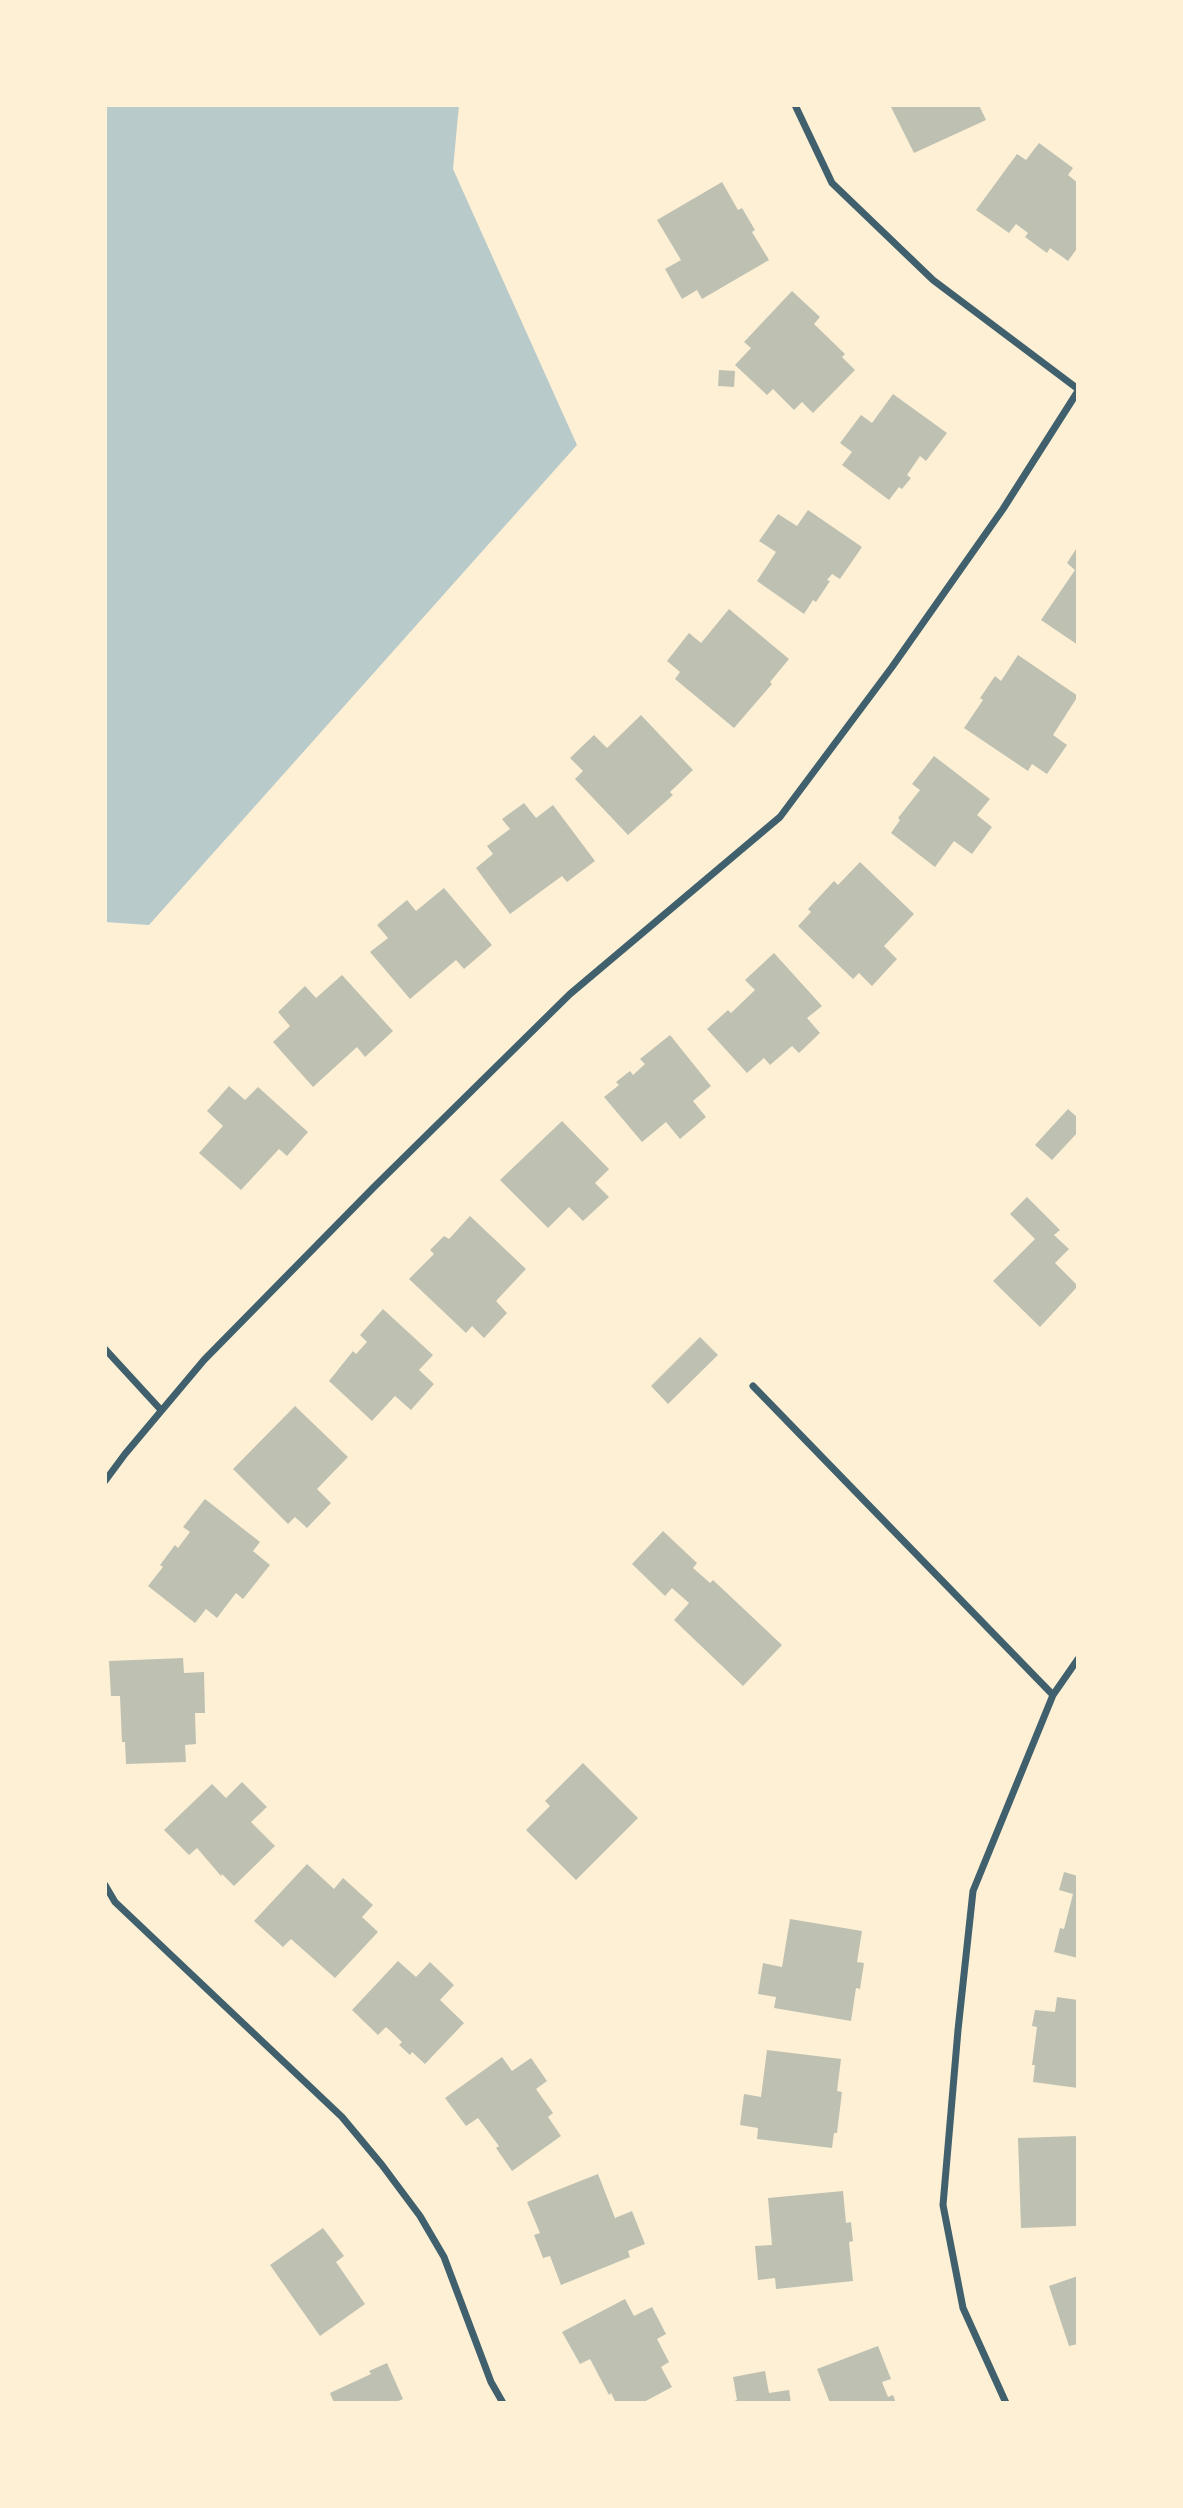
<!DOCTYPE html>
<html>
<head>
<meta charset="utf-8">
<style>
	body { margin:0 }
	#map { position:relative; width:1183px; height:2508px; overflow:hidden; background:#fdf0d5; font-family:"PT Serif",serif }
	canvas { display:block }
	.frame { position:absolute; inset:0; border:107px solid #fdf0d5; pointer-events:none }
</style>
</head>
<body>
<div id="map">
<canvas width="1183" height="2508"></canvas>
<div class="frame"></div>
</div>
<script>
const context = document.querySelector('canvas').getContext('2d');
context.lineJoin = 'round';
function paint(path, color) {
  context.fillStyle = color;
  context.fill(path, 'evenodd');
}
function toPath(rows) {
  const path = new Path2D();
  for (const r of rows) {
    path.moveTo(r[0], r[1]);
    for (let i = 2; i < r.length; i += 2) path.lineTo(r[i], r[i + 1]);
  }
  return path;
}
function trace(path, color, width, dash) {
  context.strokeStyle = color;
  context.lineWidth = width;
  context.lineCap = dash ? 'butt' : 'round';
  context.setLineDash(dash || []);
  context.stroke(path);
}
const green = toPath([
	[105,105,459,105,453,169,577,445,149,925,105,922]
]);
const building = toPath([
	[890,105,979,105,986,120,914,153],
	[1039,143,1073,168,1068,175,1078,183,1078,247,1068,261,1050,248,1047,253,1025,237,1028,233,1016,224,1009,233,976,210,1017,154,1026,160],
	[722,182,738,210,742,208,755,230,752,232,769,260,702,299,697,290,682,299,665,269,681,260,657,220],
	[792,291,820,317,814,324,845,354,842,357,855,370,813,413,802,402,794,410,773,389,767,395,735,365,751,348,744,342],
	[719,370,735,371,734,387,718,386],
	[893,394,947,433,926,461,920,456,907,475,911,478,902,489,899,487,889,500,842,465,852,452,840,443,861,415,872,423],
	[808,510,862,547,840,579,832,574,827,580,830,581,816,602,813,600,804,614,757,581,776,552,759,541,778,514,797,526],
	[1078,546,1078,645,1041,620,1075,570,1067,563],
	[729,609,789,659,770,682,772,684,734,728,675,679,680,672,667,661,689,633,701,643],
	[1018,655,1078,696,1053,735,1067,745,1047,774,1032,764,1028,771,964,728,983,700,980,698,995,676,1001,681],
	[641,715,693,770,670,792,673,795,628,835,575,779,583,771,570,758,594,735,607,748],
	[934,756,990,799,977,815,992,827,972,854,954,841,935,867,891,833,900,820,898,818,920,790,912,784],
	[524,803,536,818,553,805,595,861,567,882,562,876,510,914,476,868,493,854,487,846,510,829,502,819],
	[860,862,914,914,884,946,897,959,872,986,859,973,853,979,798,926,811,912,808,909,834,881,838,885],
	[444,888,492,945,464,969,456,960,410,999,370,952,388,938,377,925,407,900,416,911],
	[774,953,822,1006,807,1018,820,1033,799,1053,792,1046,770,1065,764,1058,747,1073,707,1029,728,1010,731,1013,755,990,745,980],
	[342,975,393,1031,365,1057,357,1047,313,1087,273,1042,290,1026,278,1012,305,986,316,998],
	[670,1035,711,1086,693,1101,706,1117,680,1139,666,1122,642,1142,604,1097,619,1085,616,1082,630,1071,633,1075,645,1064,640,1059],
	[229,1086,245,1100,258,1087,308,1132,287,1156,279,1149,241,1190,199,1153,223,1126,207,1111],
	[1068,1109,1078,1118,1078,1132,1052,1160,1035,1145],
	[562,1121,609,1169,595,1183,609,1197,583,1221,569,1207,548,1228,500,1180],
	[1027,1197,1060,1230,1054,1235,1069,1249,1055,1263,1078,1286,1040,1327,993,1281,1035,1239,1010,1214],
	[470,1216,526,1269,496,1301,507,1313,484,1338,472,1326,466,1333,409,1279,434,1254,430,1250,444,1236,449,1239],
	[383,1309,433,1355,419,1370,434,1384,411,1410,395,1396,372,1421,329,1381,353,1351,356,1354,367,1342,360,1335],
	[700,1337,718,1355,668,1404,651,1386],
	[295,1406,348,1457,317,1489,331,1503,307,1528,295,1517,288,1524,233,1469],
	[205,1499,260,1542,253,1551,270,1565,243,1599,236,1593,217,1618,206,1609,195,1623,148,1586,163,1567,160,1565,175,1545,178,1548,190,1532,183,1527],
	[663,1531,697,1563,693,1568,710,1583,713,1580,782,1645,743,1686,674,1620,689,1603,672,1588,665,1596,632,1564],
	[183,1658,184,1673,204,1672,205,1713,195,1713,196,1744,185,1745,186,1762,126,1764,125,1742,122,1742,120,1696,111,1696,109,1661],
	[583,1763,638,1818,576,1880,526,1830,550,1806,545,1801],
	[242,1782,267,1807,251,1822,275,1846,234,1886,222,1874,221,1876,197,1848,189,1855,164,1830,212,1784,226,1798],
	[307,1864,334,1889,343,1878,373,1905,362,1917,378,1932,335,1978,291,1939,283,1947,254,1921],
	[1064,1872,1078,1876,1078,1958,1054,1952,1060,1928,1064,1929,1073,1894,1059,1890],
	[790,1919,862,1931,857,1962,864,1963,860,1989,856,1988,851,2021,774,2008,776,1997,758,1994,763,1963,782,1967],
	[398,1961,416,1977,430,1962,454,1985,440,2000,464,2023,425,2064,412,2052,410,2055,399,2045,402,2042,386,2027,378,2035,352,2010],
	[1057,1997,1078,2000,1078,2088,1033,2082,1035,2065,1032,2065,1037,2027,1032,2026,1035,2010,1055,2012],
	[767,2050,841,2059,837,2091,842,2092,837,2133,834,2133,832,2148,757,2139,758,2128,740,2125,744,2094,761,2097],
	[502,2057,512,2071,531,2058,547,2081,536,2089,553,2113,548,2117,561,2136,512,2171,496,2148,499,2146,478,2118,466,2126,445,2098],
	[1078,2136,1078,2226,1021,2228,1018,2138],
	[598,2174,615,2218,632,2211,645,2244,628,2251,630,2257,561,2285,550,2256,543,2258,534,2235,540,2233,527,2202],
	[843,2191,846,2223,851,2222,853,2241,849,2242,853,2281,776,2289,775,2278,758,2280,755,2246,772,2245,768,2198],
	[323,2228,344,2256,336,2262,365,2304,320,2336,270,2265],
	[1078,2276,1078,2344,1069,2346,1049,2286],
	[625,2299,634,2316,652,2307,666,2334,657,2339,669,2362,661,2367,672,2387,642,2403,616,2403,611,2393,609,2395,590,2359,580,2364,562,2332],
	[878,2346,891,2379,882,2382,888,2397,893,2395,896,2403,830,2403,817,2369],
	[387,2363,403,2399,394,2403,334,2403,330,2393,371,2374,369,2371],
	[765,2371,769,2393,789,2390,791,2403,729,2403,737,2400,733,2377]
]);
const minor = toPath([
	[795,105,832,183,933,280,1078,389],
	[105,1349,161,1410],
	[753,1386,1053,1695],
	[105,1481,125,1454,204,1360,374,1187,570,994,780,817,892,667,1003,509,1078,391],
	[105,1885,115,1902,342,2117,382,2165,420,2216,444,2257,491,2382,503,2403],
	[1006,2403,963,2308,943,2205,958,2030,973,1891,1053,1695,1078,1659]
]);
paint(green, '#b9caca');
paint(building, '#bec0b2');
trace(minor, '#3f606c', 7);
</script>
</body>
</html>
